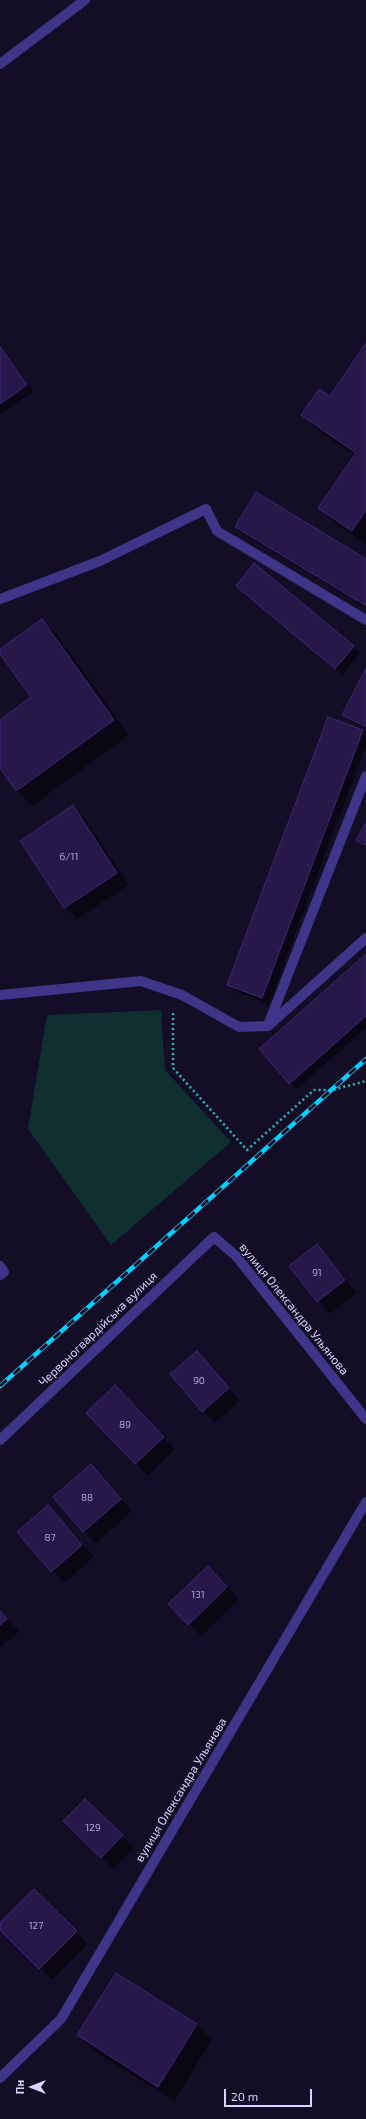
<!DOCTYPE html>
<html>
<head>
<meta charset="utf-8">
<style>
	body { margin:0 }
	#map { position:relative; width:366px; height:2119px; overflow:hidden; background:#140d26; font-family:"Exo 2",sans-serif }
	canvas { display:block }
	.north { position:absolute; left:12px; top:2067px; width:40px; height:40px; -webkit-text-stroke:3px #140d26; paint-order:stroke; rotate:270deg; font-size:11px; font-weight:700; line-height:16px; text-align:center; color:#dbd3ff }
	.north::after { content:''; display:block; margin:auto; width:14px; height:18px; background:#dbd3ff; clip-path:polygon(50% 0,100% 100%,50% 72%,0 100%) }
	.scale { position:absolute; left:224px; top:2089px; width:88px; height:18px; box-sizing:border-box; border:2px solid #dbd3ff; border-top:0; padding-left:5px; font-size:12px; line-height:14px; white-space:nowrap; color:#dbd3ff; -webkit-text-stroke:3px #140d26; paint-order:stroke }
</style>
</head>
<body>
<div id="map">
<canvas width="366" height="2119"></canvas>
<div class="north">Пн</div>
<div class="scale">20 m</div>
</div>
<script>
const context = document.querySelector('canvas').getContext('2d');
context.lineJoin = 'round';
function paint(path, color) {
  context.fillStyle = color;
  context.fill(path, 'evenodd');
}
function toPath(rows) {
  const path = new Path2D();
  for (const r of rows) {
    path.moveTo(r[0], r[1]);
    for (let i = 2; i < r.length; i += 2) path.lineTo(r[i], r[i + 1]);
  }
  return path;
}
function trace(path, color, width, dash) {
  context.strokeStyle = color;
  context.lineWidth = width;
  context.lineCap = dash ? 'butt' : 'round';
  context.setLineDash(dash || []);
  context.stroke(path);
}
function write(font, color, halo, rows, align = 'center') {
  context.font = font + ' "Exo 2",sans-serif';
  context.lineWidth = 3;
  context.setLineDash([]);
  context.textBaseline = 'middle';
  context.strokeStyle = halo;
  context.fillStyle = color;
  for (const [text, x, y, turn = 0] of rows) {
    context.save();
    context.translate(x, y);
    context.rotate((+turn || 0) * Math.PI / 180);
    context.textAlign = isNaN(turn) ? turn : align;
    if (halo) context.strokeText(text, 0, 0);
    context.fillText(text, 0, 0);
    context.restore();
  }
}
const green = toPath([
	[161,1010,165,1070,231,1142,111,1245,28,1129,47,1015]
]);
const shadow = toPath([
	[0,344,33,392,0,415],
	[366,345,366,545,337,525,320,508,355,456,320,432,302,415,330,398],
	[236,527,366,560,366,608,243,534],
	[244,592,353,646,360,653,343,675],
	[42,620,57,635,129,735,32,806,17,790,0,766,0,721,33,697,0,650],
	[366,670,366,729,350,721,343,714],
	[362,731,366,735,366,746,269,1004,235,991,229,984],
	[73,807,85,819,129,885,77,919,65,907],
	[366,824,366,848,357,840],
	[366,956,366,1028,297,1089,290,1083],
	[317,1245,357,1293,330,1314,290,1267],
	[197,1353,240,1401,215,1423,203,1411],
	[127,1399,175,1449,148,1476,88,1413],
	[91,1466,132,1511,96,1543,84,1531],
	[48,1506,94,1557,64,1583,18,1532],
	[220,1579,239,1599,201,1636,169,1604],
	[0,1611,19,1631,0,1648],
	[85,1800,134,1848,113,1869,65,1821],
	[34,1890,88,1944,52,1980,0,1929,0,1924],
	[117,1974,197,2025,212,2040,174,2101,94,2051,78,2035]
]);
const building = toPath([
	[366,343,366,510,352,531,318,508,356,453,301,415,319,389,330,396,366,343],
	[0,346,27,385,0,404,0,346],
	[256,492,366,559,366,606,235,527,256,492],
	[254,563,354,646,335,669,236,586,254,563],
	[42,619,114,720,16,791,0,768,0,720,31,697,0,654,0,649,42,619],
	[366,668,366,727,342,715,366,668],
	[328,717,363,730,262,998,227,985,328,717],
	[73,805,117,873,64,908,20,841,73,805],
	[366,822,366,846,356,840,366,822],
	[366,954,366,1016,289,1084,259,1049,366,954],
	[317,1244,345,1280,317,1302,289,1266,317,1244],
	[197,1351,229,1388,202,1412,170,1374,197,1351],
	[115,1385,164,1437,135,1464,86,1413,115,1385],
	[91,1464,121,1499,83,1532,53,1497,91,1464],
	[48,1505,82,1545,51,1572,17,1532,48,1505],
	[208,1566,227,1587,188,1625,168,1604,208,1566],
	[0,1611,7,1619,0,1625,0,1611],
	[85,1799,123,1835,101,1858,63,1821,85,1799],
	[34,1889,77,1931,39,1969,0,1930,0,1923,34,1889],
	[116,1973,197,2024,158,2087,77,2035,116,1973]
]);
const path = toPath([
	[173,1013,173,1068,247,1150,314,1090,332,1090,366,1081]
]);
const minor = toPath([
	[0,64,85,0],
	[0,599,100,561,206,509,217,531,366,620],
	[0,995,141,981,182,995,239,1027,268,1026,366,938],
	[268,1025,366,776],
	[0,1266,4,1272,0,1275],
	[0,1440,214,1237,236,1256,366,1419],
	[0,2078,61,2019,366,1502]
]);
const rail = toPath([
	[0,1386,366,1059]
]);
const numberNames = [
	["6/11",69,857],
	["91",317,1273],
	["90",199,1381],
	["89",125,1425],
	["88",87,1498],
	["87",50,1538],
	["131",198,1595],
	["129",93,1828],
	["127",36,1926]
];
const streetNames = [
	["вулиця Олександра Ульянова",294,1309,51],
	["Червоногвардійська вулиця",98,1329,-44],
	["вулиця Олександра Ульянова",181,1790,-59]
];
paint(green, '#102f31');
paint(shadow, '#0007');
paint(building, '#261849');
trace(building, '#3e2876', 1);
trace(path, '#26bdbf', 2.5, [2, 3]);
trace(minor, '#3f3589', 10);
trace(rail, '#00d1fe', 4.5);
trace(rail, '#140d26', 3, [9]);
write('10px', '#aea4d2', null, numberNames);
write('12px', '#dbd3ff', '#140d26', streetNames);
</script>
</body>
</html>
